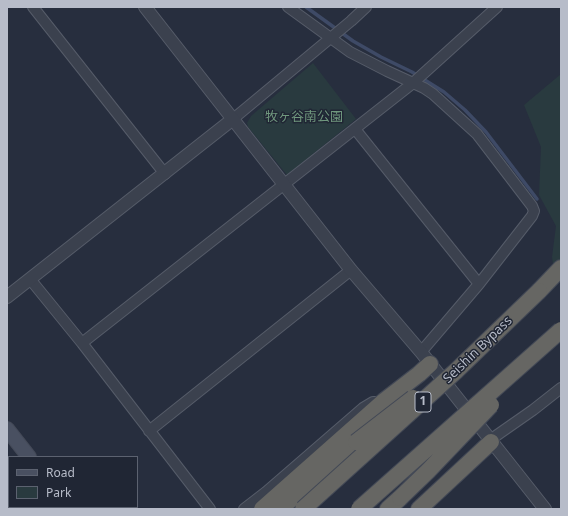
<!DOCTYPE html>
<html>
<head>
<meta charset="utf-8">
<style>
	body { margin:0 }
	#map { position:relative; width:568px; height:516px; overflow:hidden; background:#272e3e; font-family:"Noto Sans",sans-serif }
	canvas { display:block }
	.frame { position:absolute; inset:0; border:8px solid #b7bcc9; pointer-events:none }
	.legend { position:absolute; left:8px; top:456px; width:130px; height:52px; box-sizing:border-box; background:#202634; border:1px solid #5c6270; margin:0; padding:5px 7px; list-style:none; font-size:12px; color:#b7bcc9 }
	.legend li { display:flex; align-items:center; gap:8px; height:20px }
	.legend b { width:20px; border:1px solid #5c6270 }
</style>
</head>
<body>
<div id="map">
<canvas width="568" height="516"></canvas>
<div class="frame"></div>
<ul class="legend">
<li><b style="height:5px;background:#495061"></b>Road</li>
<li><b style="height:11px;background:#293a3f"></b>Park</li>
</ul>
</div>
<script>
const context = document.querySelector('canvas').getContext('2d');
context.lineJoin = 'round';
function paint(path, color) {
  context.fillStyle = color;
  context.fill(path, 'evenodd');
}
function toPath(rows) {
  const path = new Path2D();
  for (const r of rows) {
    path.moveTo(r[0], r[1]);
    for (let i = 2; i < r.length; i += 2) path.lineTo(r[i], r[i + 1]);
  }
  return path;
}
function trace(path, color, width, dash) {
  context.strokeStyle = color;
  context.lineWidth = width;
  context.lineCap = dash ? 'butt' : 'round';
  context.setLineDash(dash || []);
  context.stroke(path);
}
function write(font, color, halo, rows, align = 'center') {
  context.font = font + ' "Noto Sans","Noto Sans JP",sans-serif';
  context.lineWidth = 3;
  context.setLineDash([]);
  context.textBaseline = 'middle';
  context.strokeStyle = halo;
  context.fillStyle = color;
  for (const [text, x, y, turn = 0] of rows) {
    context.save();
    context.translate(x, y);
    context.rotate((+turn || 0) * Math.PI / 180);
    context.textAlign = isNaN(turn) ? turn : align;
    if (halo) context.strokeText(text, 0, 0);
    context.fillText(text, 0, 0);
    context.restore();
  }
}
const green = toPath([
	[313,63,356,119,287,175,248,127,247,123,251,116],
	[561,74,561,280,555,277,552,257,556,226,539,195,541,147,524,105]
]);
const stream = toPath([
	[306,7,353,41,381,57,412,72,444,92,465,110,486,132,537,199]
]);
const minor = toPath([
	[33,7,165,174],
	[288,7,350,52,387,71,424,88,433,94,477,134,532,206,534,211,532,216,479,284,421,352],
	[233,119,351,21,366,7],
	[355,129,479,284],
	[30,279,82,343,210,509],
	[82,343,413,83,497,7],
	[149,431,351,270],
	[490,440,533,410,561,388],
	[244,509,266,492,363,408,373,402,377,402]
]);
const tertiary = toPath([
	[145,7,351,270,421,352,545,509],
	[7,297,233,119]
]);
const secondary = toPath([
	[7,429,29,457],
	[69,507,70,509]
]);
const trunk = toPath([
	[539,291,561,268],
	[262,509,384,401,419,374,430,364],
	[280,509,356,442],
	[388,509,400,498],
	[419,509,491,442]
]);
const trunkBridge = toPath([
	[356,442,413,398],
	[400,498,428,471,491,405],
	[303,509,456,371,539,291],
	[359,509,561,330]
]);
const shields = [
	[423,402,16]
];
const shieldNames = [
	["1",423,402]
];
const parkNames = [
	["牧ヶ谷南公園",304,117]
];
const streetNames = [
	["Seishin Bypass",478,350,-44]
];
paint(green, '#293a3f');
trace(stream, '#3e4a66', 3.5);
trace(minor, '#565c69', 12);
trace(tertiary, '#565c69', 14);
trace(secondary, '#444a58', 16);
trace(trunk, '#434956', 18);
trace(minor, '#3b414e', 10);
trace(tertiary, '#3b414e', 12);
trace(secondary, '#495061', 14);
trace(trunk, '#666663', 16);
trace(trunkBridge, '#434956', 18, []);
trace(trunkBridge, '#666663', 16);
for (const [x, y, w] of shields) {
  const box = new Path2D();
  box.roundRect(x - w / 2, y - 10, w, 20, 3);
  context.fillStyle = '#202634';
  context.fill(box);
  trace(box, '#b7bcc9', 1);
}
write('bold 12px', '#b7bcc9', null, shieldNames);
write('13px', '#70987e', '#202634', parkNames);
write('13px', '#b7bcc9', '#202634', streetNames);
</script>
</body>
</html>
